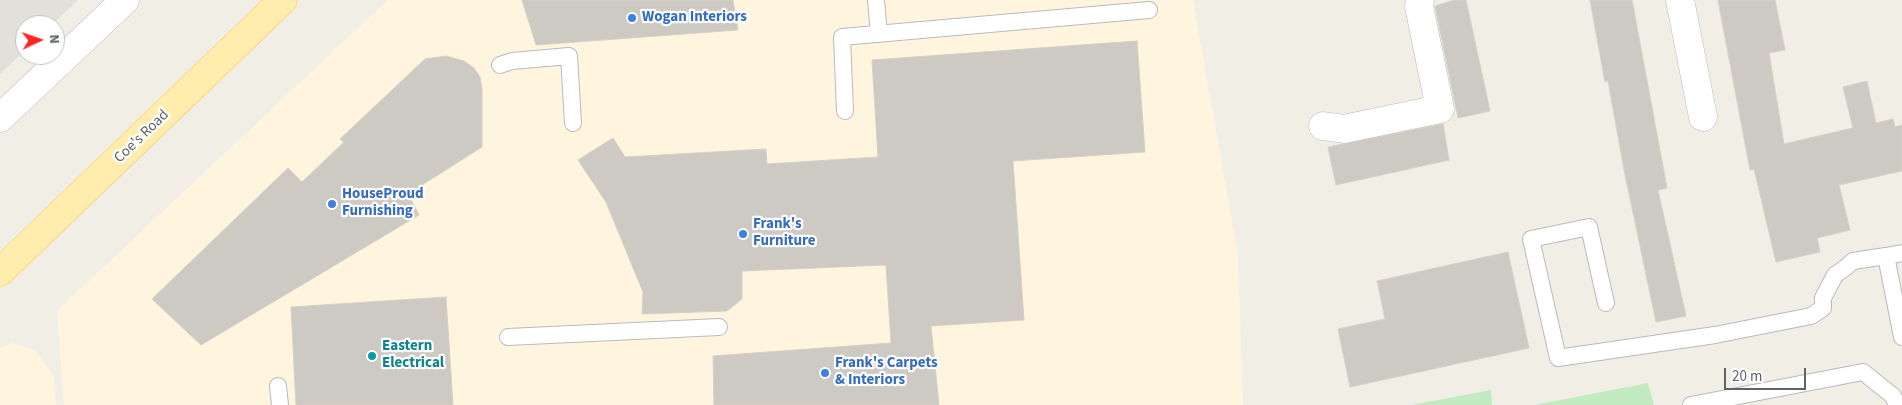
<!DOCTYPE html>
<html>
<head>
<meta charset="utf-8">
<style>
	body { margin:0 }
	#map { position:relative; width:1902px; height:405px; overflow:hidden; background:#f1eee6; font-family:"Source Sans 3",sans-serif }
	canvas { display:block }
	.north { position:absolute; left:15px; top:15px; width:50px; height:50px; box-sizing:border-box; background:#fff; border:1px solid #bfc1c3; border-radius:50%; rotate:87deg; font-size:14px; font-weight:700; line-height:20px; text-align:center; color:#5e6368 }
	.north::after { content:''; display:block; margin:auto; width:18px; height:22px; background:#fa2723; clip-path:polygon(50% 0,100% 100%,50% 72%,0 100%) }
	.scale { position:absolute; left:1724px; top:368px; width:82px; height:22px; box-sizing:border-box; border:2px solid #5e6368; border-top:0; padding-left:6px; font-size:15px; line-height:18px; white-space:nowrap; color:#5e6368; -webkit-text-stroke:4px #fff; paint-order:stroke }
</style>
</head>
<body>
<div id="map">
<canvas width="1902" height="405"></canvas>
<div class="north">N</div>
<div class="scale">20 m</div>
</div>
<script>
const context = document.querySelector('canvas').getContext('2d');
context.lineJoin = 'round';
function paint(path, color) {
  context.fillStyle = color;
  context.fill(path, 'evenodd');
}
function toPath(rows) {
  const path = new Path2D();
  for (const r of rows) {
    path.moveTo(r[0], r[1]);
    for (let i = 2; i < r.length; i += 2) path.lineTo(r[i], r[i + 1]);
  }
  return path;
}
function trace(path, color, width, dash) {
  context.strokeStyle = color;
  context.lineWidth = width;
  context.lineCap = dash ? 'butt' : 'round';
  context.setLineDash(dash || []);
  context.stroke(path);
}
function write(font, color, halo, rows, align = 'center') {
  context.font = font + ' "Source Sans 3",sans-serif';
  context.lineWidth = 4.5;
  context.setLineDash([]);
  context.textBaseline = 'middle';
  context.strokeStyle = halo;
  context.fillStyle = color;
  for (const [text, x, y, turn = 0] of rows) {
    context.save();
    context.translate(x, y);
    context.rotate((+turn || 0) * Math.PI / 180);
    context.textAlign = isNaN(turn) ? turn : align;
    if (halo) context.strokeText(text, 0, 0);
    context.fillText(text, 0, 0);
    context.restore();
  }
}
const commercial = toPath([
	[388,0,1193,0,1238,255,1243,405,64,405,57,311],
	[11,343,35,350,54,377,56,405,0,405,0,349]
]);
const industrial = toPath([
	[0,0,78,0,52,25,25,25,25,50,0,74]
]);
const green = toPath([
	[1648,383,1654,405,1534,405],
	[1491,390,1492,405,1411,405]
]);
const building = toPath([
	[522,0,733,0,738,30,536,45,522,0],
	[1454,0,1466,0,1490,111,1458,118,1435,6,1454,0],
	[1590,0,1632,0,1667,188,1658,190,1686,316,1656,322,1624,170,1608,81,1605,82,1590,0],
	[1718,0,1775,0,1785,50,1769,53,1784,144,1853,128,1843,87,1867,81,1876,123,1893,119,1895,127,1902,125,1902,171,1839,185,1850,230,1817,238,1820,252,1776,262,1754,169,1750,170,1718,0],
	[1137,41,1145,152,1013,161,1024,320,931,326,939,405,714,405,713,356,891,343,886,265,742,271,742,299,727,311,642,314,643,292,606,202,578,160,613,138,625,157,766,149,767,164,878,157,872,60,1137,41],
	[446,56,464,61,474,68,480,77,482,89,482,147,408,194,419,215,201,345,152,299,288,168,302,182,344,142,340,139,425,59,446,56],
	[1443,124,1449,160,1336,185,1328,147,1443,124],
	[1508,252,1529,348,1350,387,1338,329,1385,319,1377,281,1508,252],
	[446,297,453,405,296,405,291,307,446,297]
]);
const lane = toPath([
	[876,0,879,34],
	[500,65,512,61,569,56,573,123],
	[845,111,842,37,1149,10],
	[1886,256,1902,253],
	[1606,303,1589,227,1531,239,1558,358,1715,335,1811,316,1823,308,1823,298,1835,275,1845,268,1853,261,1886,256,1902,337],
	[508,337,719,327],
	[278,386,280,405],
	[1691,405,1863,372,1893,396,1897,405]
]);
const street = toPath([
	[1680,0,1703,117],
	[0,118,125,0],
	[1323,126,1344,129,1440,109,1419,6,1420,0]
]);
const primary = toPath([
	[0,272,283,0]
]);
const markers = [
	[632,18,5,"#3f7fe0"],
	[332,204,5,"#3f7fe0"],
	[743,234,5,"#3f7fe0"],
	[372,356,5,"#0f9aa8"],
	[825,373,5,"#3f7fe0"]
];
const shopNames = [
	["Wogan Interiors",642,18],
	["HouseProud",342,195],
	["Furnishing",342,212],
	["Frank's",753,225],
	["Furniture",753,242],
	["Frank's Carpets",835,364],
	["& Interiors",835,381]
];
const streetNames = [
	["Coe's Road",142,137,-44]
];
const cultureNames = [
	["Eastern",382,347],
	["Electrical",382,364]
];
paint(commercial, '#fff5de');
paint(industrial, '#e2e0db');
paint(green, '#c3ebc1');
paint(building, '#cdc9c3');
trace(building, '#d7d0c4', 1);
trace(lane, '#b7babe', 18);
trace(street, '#b7babe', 29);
trace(primary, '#ffc452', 29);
trace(lane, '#fff', 16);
trace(street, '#fff', 28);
trace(primary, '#ffedae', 28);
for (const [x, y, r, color] of markers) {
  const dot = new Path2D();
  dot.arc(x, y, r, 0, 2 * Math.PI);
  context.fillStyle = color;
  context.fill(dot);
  trace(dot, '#fff', 2);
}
write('bold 15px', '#366cbe', '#fff', shopNames, 'left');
write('15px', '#5e6368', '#fff', streetNames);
write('bold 15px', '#0d838f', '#fff', cultureNames, 'left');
</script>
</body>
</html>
